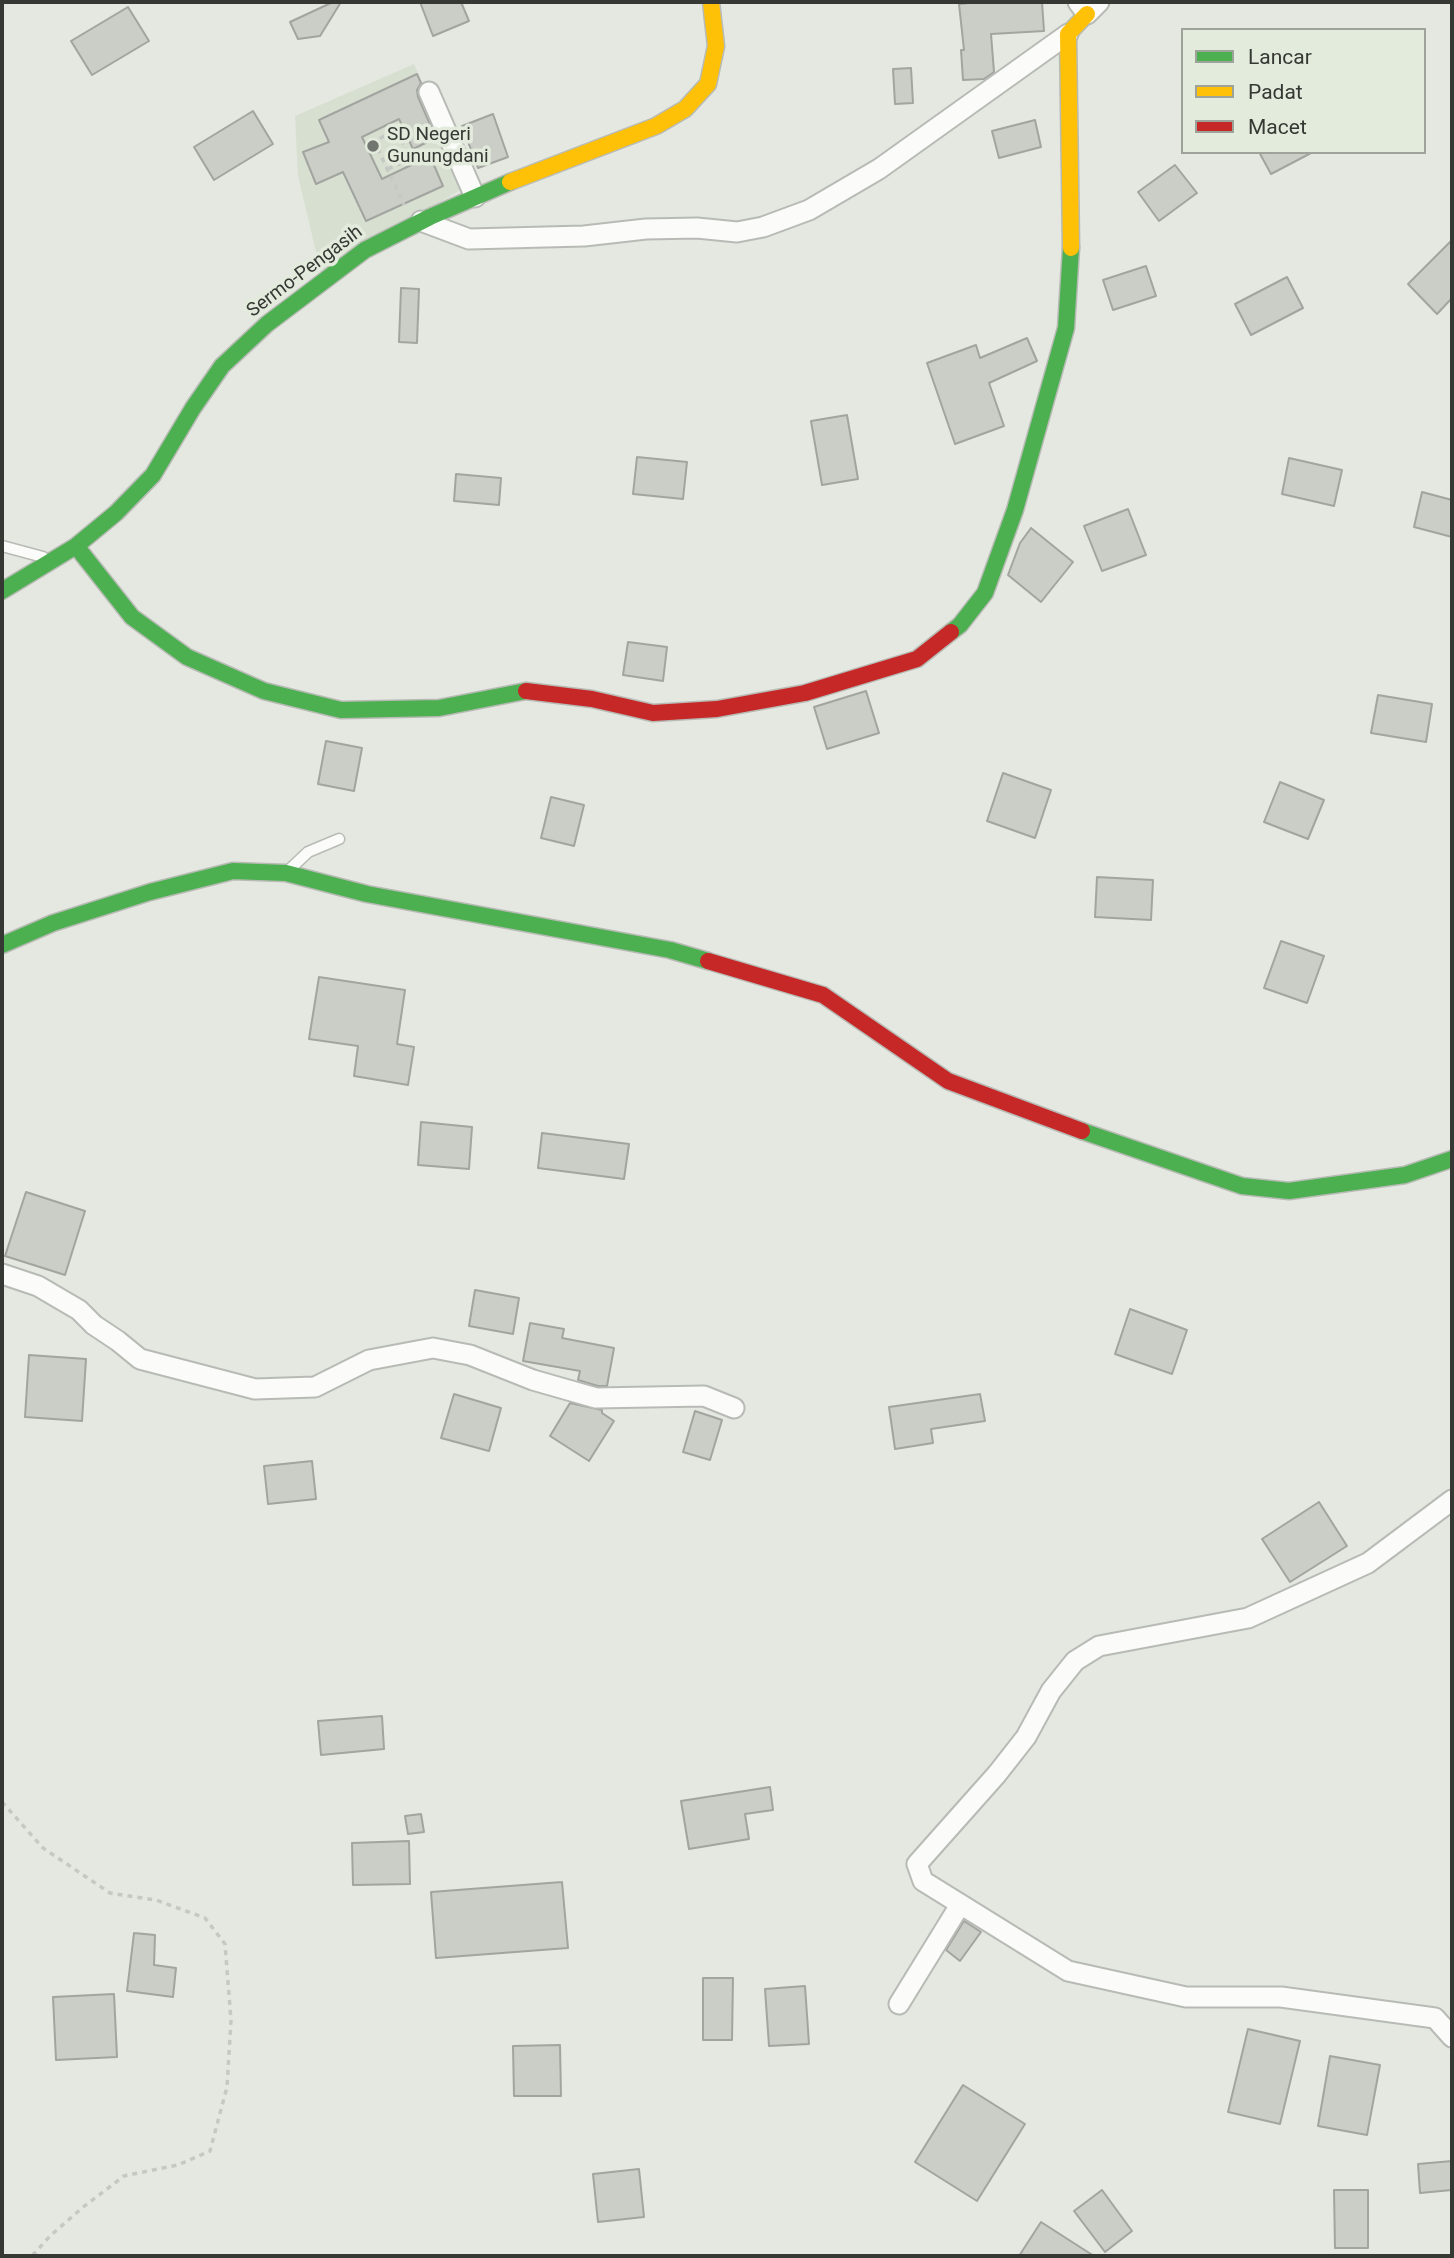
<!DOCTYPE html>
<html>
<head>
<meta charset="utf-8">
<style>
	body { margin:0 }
	#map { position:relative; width:1454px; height:2258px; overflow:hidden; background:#e4e8e0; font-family:Roboto,sans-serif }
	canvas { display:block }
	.frame { position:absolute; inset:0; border:4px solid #353833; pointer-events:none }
	.legend { position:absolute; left:1181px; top:28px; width:245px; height:126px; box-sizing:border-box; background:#e3ebdd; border:2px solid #9da399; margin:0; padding:9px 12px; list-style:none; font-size:21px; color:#353833 }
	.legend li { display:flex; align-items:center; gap:14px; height:35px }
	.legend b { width:35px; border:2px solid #9da399 }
</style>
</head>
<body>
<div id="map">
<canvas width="1454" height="2258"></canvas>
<div class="frame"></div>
<ul class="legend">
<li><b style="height:9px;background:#4caf50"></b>Lancar</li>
<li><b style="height:9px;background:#ffc107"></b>Padat</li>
<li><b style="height:9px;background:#c62828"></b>Macet</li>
</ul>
</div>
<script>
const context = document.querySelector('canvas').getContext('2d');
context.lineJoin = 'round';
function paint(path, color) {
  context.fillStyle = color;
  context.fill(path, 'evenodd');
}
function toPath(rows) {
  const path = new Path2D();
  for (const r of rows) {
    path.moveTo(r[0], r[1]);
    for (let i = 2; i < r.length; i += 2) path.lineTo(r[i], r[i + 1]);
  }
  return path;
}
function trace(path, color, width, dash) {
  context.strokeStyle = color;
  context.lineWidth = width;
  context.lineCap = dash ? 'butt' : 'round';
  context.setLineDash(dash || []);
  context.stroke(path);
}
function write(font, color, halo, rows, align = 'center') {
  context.font = font + ' Roboto,sans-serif';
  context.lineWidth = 7;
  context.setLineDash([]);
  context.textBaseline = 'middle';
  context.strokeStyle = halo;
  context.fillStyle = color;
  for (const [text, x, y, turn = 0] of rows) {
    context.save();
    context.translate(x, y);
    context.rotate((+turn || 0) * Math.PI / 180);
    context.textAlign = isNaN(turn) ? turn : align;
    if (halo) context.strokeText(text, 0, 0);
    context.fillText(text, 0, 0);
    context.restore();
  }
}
const built = toPath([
	[414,64,467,186,321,273,298,176,295,116]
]);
const building = toPath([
	[333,2,341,2,320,36,298,39,290,22,333,2],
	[420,2,461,2,469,21,433,36,420,2],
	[980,2,1042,2,1044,31,991,34,994,72,984,79,963,80,961,50,964,50,959,4,980,2],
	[128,7,149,41,92,75,71,41,128,7],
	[911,68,913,103,895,104,893,69,911,68],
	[417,74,421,83,417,90,418,97,436,138,413,149,399,119,362,137,382,179,430,156,443,186,366,221,343,172,316,184,303,152,329,142,319,120,417,74],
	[253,111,273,144,214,180,194,147,253,111],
	[493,114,508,157,478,168,462,126,493,114],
	[1035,120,1041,147,999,158,992,131,1035,120],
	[1259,152,1313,152,1271,174,1259,152],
	[1175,165,1197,193,1159,221,1138,192,1175,165],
	[1452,240,1452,298,1437,314,1408,284,1452,240],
	[1146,266,1156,296,1113,310,1103,280,1146,266],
	[1287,277,1303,308,1251,335,1235,304,1287,277],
	[401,288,419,289,417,343,399,342,401,288],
	[1027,338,1037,361,989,383,1004,426,955,444,927,363,976,345,980,358,1027,338],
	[847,415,858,479,822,485,811,421,847,415],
	[637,457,687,462,683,499,633,494,637,457],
	[1289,458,1342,470,1334,506,1282,494,1289,458],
	[456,474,501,478,499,505,454,501,456,474],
	[1422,492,1452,500,1452,537,1414,527,1422,492],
	[1128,509,1146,555,1102,571,1084,526,1128,509],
	[1031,528,1073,562,1041,602,1008,575,1020,543,1031,528],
	[628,642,667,647,663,681,623,675,628,642],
	[866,691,879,733,827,749,814,707,866,691],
	[1378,695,1432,704,1426,742,1371,733,1378,695],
	[326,741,362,748,354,791,318,784,326,741],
	[1003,773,1051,790,1035,838,987,821,1003,773],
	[1280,782,1324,800,1308,839,1264,822,1280,782],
	[551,797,584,805,574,846,541,838,551,797],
	[1097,877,1153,880,1151,920,1095,917,1097,877],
	[1281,941,1324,956,1307,1003,1264,988,1281,941],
	[319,977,405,990,397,1044,414,1047,408,1085,354,1076,358,1046,309,1039,319,977],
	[421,1122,472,1127,469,1169,418,1165,421,1122],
	[542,1133,629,1144,624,1179,538,1168,542,1133],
	[26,1192,85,1211,65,1275,5,1256,26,1192],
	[475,1290,519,1298,513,1334,469,1326,475,1290],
	[1130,1309,1187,1330,1172,1374,1115,1354,1130,1309],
	[530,1323,564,1329,562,1338,614,1348,607,1386,598,1386,578,1380,580,1371,523,1361,530,1323],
	[29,1355,86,1359,82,1421,25,1417,29,1355],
	[454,1394,501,1408,489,1451,441,1438,454,1394],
	[980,1394,985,1421,931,1429,933,1443,895,1449,889,1407,980,1394],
	[570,1403,602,1410,602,1413,614,1421,589,1461,550,1436,570,1403],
	[695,1411,722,1420,710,1460,683,1452,695,1411],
	[312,1461,316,1499,268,1504,264,1466,312,1461],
	[1319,1502,1347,1546,1290,1582,1262,1539,1319,1502],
	[382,1716,384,1749,321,1755,318,1721,382,1716],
	[770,1787,773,1810,745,1814,749,1839,689,1849,681,1801,770,1787],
	[421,1814,424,1832,408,1834,405,1816,421,1814],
	[409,1841,410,1884,353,1885,352,1843,409,1841],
	[562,1882,568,1948,436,1958,431,1892,562,1882],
	[964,1921,981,1932,960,1961,946,1950,964,1921],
	[134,1933,155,1935,154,1965,176,1968,173,1997,127,1991,134,1933],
	[703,1978,733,1978,732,2040,703,2040,703,1978],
	[805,1986,809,2044,769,2046,765,1989,805,1986],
	[114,1994,117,2057,56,2060,53,1997,114,1994],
	[1248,2029,1300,2041,1280,2124,1228,2112,1248,2029],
	[560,2045,561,2096,514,2096,513,2046,560,2045],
	[1330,2056,1380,2065,1367,2135,1318,2126,1330,2056],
	[963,2085,1025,2124,977,2201,915,2162,963,2085],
	[1452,2161,1452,2190,1420,2193,1418,2164,1452,2161],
	[639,2169,644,2217,598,2222,593,2174,639,2169],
	[1102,2190,1132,2231,1105,2252,1074,2211,1102,2190],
	[1334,2190,1368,2190,1368,2248,1335,2248,1334,2190],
	[1041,2222,1094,2256,1019,2256,1041,2222]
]);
const path = toPath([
	[388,169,410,159,397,130,374,141,404,205],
	[2,1802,43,1848,110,1893,156,1900,205,1918,225,1944,231,2020,227,2087,210,2151,178,2165,124,2176,82,2208,50,2236,32,2256]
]);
const lane = toPath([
	[2,546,43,557],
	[289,870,308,852,339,839]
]);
const street = toPath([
	[1078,2,1087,14,1099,2],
	[429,92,475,197],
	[421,221,469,239,584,236,646,229,697,228,737,232,763,227,809,210,879,169,1068,34],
	[2,1274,38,1286,79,1310,94,1325,118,1341,140,1359,255,1389,315,1387,369,1360,433,1348,470,1355,533,1380,596,1398,704,1396,734,1408],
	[1452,1500,1368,1563,1248,1618,1099,1646,1075,1661,1051,1691,1026,1737,997,1774,917,1864,923,1881,1068,1971,1186,1997,1281,1997,1435,2018,1452,2037],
	[899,2004,960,1905]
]);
const fast = toPath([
	[76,546,132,617,187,657,264,691,341,710,439,708,526,691],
	[2,591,76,546,116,513,153,475,193,408,222,366,267,324,365,250,430,217,510,182],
	[951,632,960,625,985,593,1015,510,1066,328,1071,248],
	[2,945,53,923,150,892,233,871,286,873,367,894,670,950,708,961],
	[1082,1131,1242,1186,1289,1191,1405,1175,1452,1159]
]);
const slow = toPath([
	[510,182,656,126,685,109,708,84,716,46,711,2],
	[1071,248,1068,34,1087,14]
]);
const jam = toPath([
	[526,691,592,699,653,713,717,709,805,693,917,659,951,632],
	[708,961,823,995,948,1081,1082,1131]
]);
const markers = [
	[373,146,7,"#727670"]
];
const poiNames = [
	["SD Negeri",387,135],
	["Gunungdani",387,157]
];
const streetNames = [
	["Sermo-Pengasih",305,272,-37]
];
paint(built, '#d7dfd1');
paint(building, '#cacec7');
trace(building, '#a2a59f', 2);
trace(lane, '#b8bbb5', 13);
trace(street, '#b8bbb5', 23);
trace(fast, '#b8bbb5', 19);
trace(slow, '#b8bbb5', 19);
trace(jam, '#b8bbb5', 19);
trace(path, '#c6c8c4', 3.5, [5, 5]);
trace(lane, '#fbfcfa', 10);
trace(street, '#fbfcfa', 19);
trace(fast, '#4caf50', 16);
trace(slow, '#ffc107', 16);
trace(jam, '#c62828', 16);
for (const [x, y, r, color] of markers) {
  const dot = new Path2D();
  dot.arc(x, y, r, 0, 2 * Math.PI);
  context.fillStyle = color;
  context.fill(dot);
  trace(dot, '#e3ebdd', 2.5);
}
write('19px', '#353833', '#e3ebdd', poiNames, 'left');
write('19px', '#353833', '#e3ebdd', streetNames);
</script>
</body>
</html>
